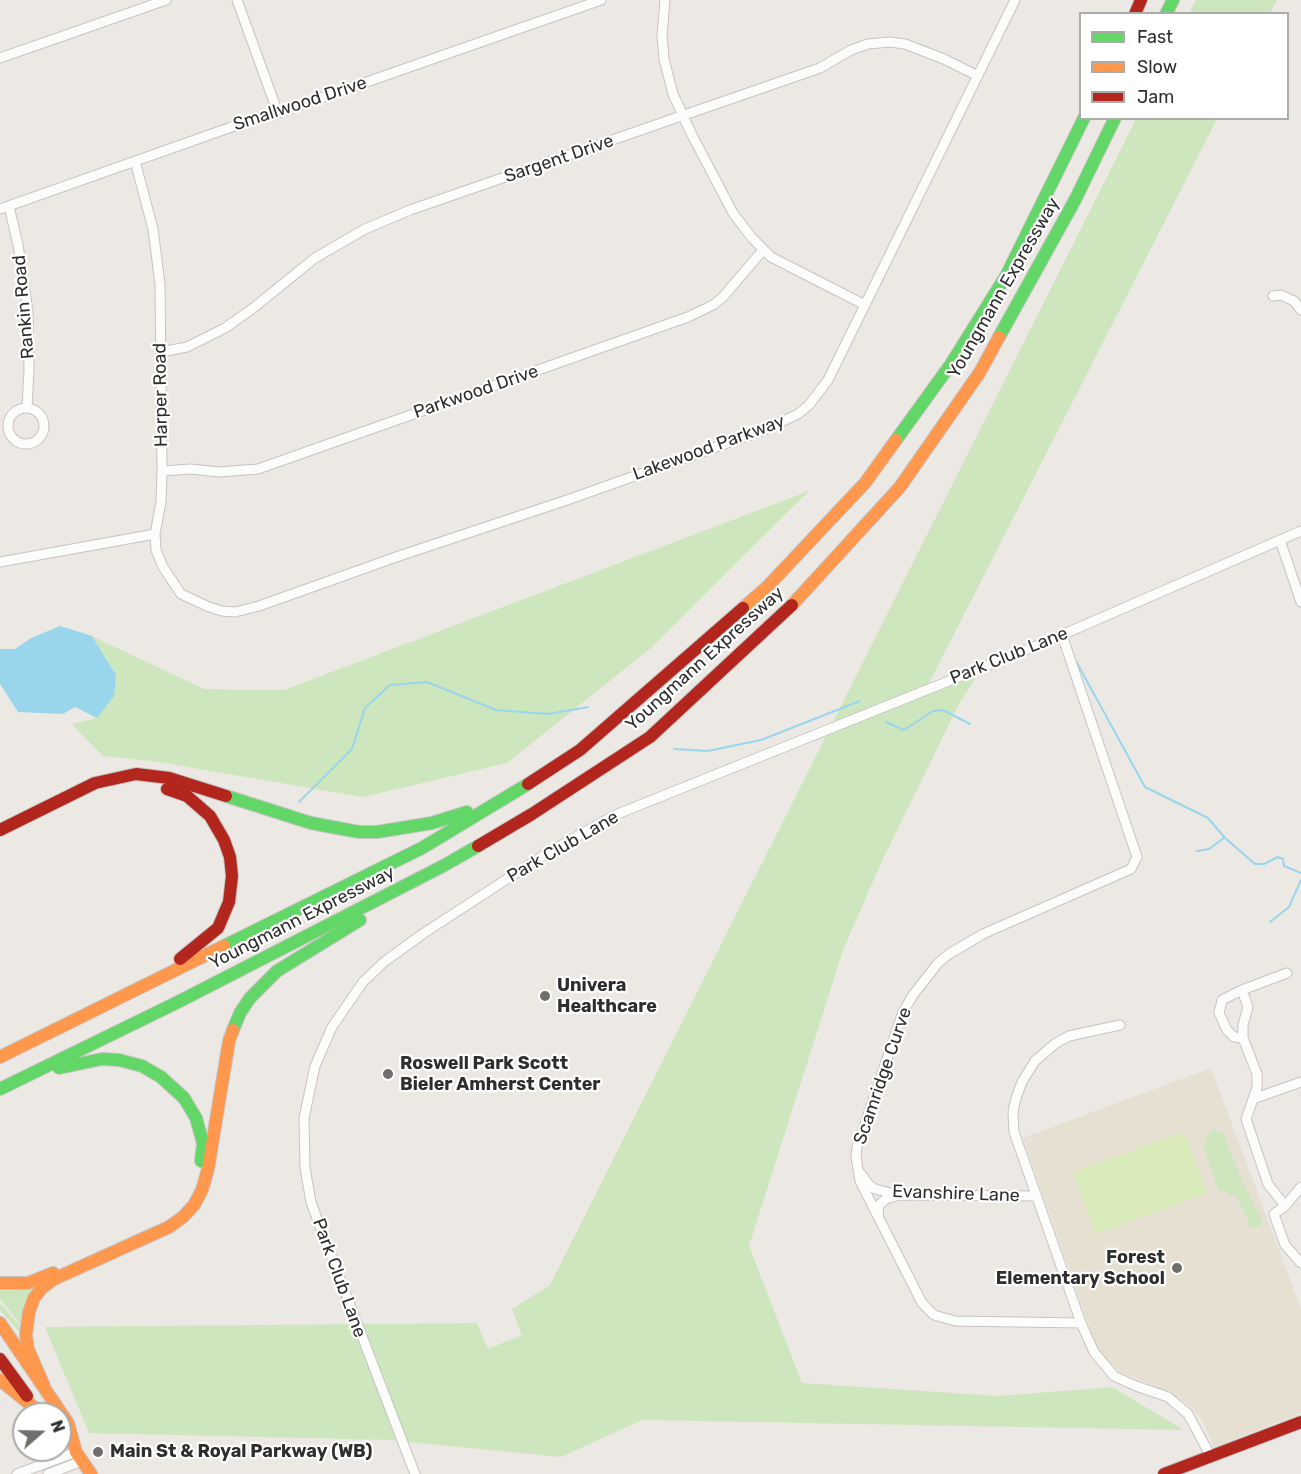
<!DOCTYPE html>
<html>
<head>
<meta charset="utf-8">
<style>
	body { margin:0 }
	#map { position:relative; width:1301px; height:1474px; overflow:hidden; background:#ece8e4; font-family:Rubik,sans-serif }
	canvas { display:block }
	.legend { position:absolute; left:1079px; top:12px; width:210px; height:108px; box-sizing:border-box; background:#fff; border:2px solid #ababab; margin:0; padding:8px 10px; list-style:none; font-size:18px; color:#2e2e2e }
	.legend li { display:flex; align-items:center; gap:12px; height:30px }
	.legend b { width:30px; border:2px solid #ababab }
	.north { position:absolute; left:12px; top:1402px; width:60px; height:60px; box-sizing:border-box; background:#fff; border:2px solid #ababab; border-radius:50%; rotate:70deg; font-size:16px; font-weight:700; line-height:24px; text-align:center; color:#2e2e2e }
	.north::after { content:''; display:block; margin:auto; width:21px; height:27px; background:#706f6e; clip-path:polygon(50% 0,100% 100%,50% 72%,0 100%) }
</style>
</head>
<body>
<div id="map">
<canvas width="1301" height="1474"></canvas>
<ul class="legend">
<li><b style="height:8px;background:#63d668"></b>Fast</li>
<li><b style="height:8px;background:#ff974d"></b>Slow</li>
<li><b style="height:8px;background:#b3261e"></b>Jam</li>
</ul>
<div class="north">N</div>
</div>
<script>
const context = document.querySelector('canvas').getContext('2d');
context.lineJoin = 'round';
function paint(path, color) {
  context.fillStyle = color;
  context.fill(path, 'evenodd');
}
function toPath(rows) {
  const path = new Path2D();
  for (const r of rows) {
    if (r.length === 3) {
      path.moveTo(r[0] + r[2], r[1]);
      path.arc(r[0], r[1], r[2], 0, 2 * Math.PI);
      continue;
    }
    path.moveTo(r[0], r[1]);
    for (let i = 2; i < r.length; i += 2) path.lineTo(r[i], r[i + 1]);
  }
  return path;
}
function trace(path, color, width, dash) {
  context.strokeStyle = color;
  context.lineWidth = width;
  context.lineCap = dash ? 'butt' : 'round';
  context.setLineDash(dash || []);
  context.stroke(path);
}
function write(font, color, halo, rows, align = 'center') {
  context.font = font + ' Rubik,sans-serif';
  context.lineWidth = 4.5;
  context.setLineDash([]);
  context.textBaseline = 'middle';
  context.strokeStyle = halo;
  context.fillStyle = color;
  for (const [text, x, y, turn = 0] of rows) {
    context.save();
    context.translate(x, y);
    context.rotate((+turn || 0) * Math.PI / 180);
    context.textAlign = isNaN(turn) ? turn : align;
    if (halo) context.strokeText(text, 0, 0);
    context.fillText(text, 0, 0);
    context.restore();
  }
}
const education = toPath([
	[1211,1068,1301,1309,1301,1413,1214,1447,1200,1417,1186,1403,1171,1393,1121,1372,1105,1360,1094,1340,1023,1138]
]);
const green = toPath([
	[1196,0,1277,0,1270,13,1189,13],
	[1136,119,1217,119,926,689,982,668,959,704,882,861,843,950,749,1246,802,1383,998,1396,1112,1387,1184,1430,642,1420,561,1457,388,1440,89,1433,45,1327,477,1323,488,1349,522,1335,512,1309,550,1285],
	[809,491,652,647,507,763,363,797,152,761,103,756,72,724,97,718,116,675,92,636,204,689,284,690],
	[1213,1129,1223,1133,1242,1181,1260,1216,1262,1224,1255,1228,1250,1227,1241,1205,1235,1195,1228,1197,1226,1190,1219,1192,1204,1148,1208,1135],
	[35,1282,21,1325,0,1299,0,1285],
	[0,1303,23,1329,19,1332,0,1310]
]);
const pitch = toPath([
	[1184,1132,1207,1193,1096,1234,1073,1172]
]);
const water = toPath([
	[60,626,92,636,116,675,114,696,97,718,75,707,63,714,18,712,0,684,0,649,15,649,31,638]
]);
const stream = toPath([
	[1077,663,1145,787,1208,818,1225,838,1255,864,1264,864,1278,857,1283,859,1284,866,1301,873],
	[886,722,904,730,933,711,943,710,970,724],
	[674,749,708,751,761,740,860,701],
	[299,802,352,749,365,708,390,685,427,682,496,710,548,714,588,707],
	[1197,851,1209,849,1224,838],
	[1270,922,1289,907,1301,880]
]);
const street = toPath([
	[237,0,278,113],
	[665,0,662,36,664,59,673,94,692,135,733,213,752,238,771,257,865,305],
	[0,58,166,0],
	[135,161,153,229,160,284,162,471,161,502,155,534,156,550,163,567,181,594,209,607,222,611,235,612,259,606,399,556,570,499,764,430,798,414,809,405,828,380,1015,0],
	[9,206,18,245,28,311,29,370,27,408],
	[0,209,240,124,278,113,601,0],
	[1273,296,1281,295,1294,301,1301,310],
	[161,352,187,347,225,328,252,309,315,258,365,229,410,210,820,68,851,50,868,44,890,42,905,44,944,59,978,76],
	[26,426,18],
	[162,471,191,469,219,472,258,469,688,317,713,305,723,297,763,250],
	[1280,540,1301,602],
	[0,562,155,534],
	[1062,635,1137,857,1131,869,983,934,949,954,938,963,913,995,903,1012,857,1147,856,1157,860,1181,922,1303,934,1315,955,1321,1081,1323],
	[1242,990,1248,1007,1243,1025,1243,1038,1257,1074,1257,1088,1246,1119,1268,1184,1285,1206],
	[1120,1025,1069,1036,1056,1043,1035,1061,1022,1082,1016,1098,1013,1112,1014,1132,1081,1323,1094,1352,1114,1376,1136,1386,1168,1397,1188,1414,1211,1457],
	[1243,1038,1234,1037,1227,1030,1219,1013,1222,1000,1242,990,1287,973],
	[1253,1099,1301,1082],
	[861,1174,869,1185,875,1189,898,1195,1037,1196],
	[1301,1187,1285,1206,1274,1214,1285,1245,1301,1263],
	[878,1216,879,1205,887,1198,896,1196],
	[17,1474,76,1452],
	[48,1474,82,1461],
	[415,1474,322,1232,311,1202,305,1168,304,1118,315,1066,332,1027,363,982,384,962,424,933,544,855,615,815,1041,644,1301,531]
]);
const fast = toPath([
	[1166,14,1173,0],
	[999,337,1075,200,1115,118],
	[896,440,951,364,1006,276,1084,118],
	[226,796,311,823,359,832,377,832,432,823,467,812],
	[224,946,422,848,528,784],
	[233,1030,240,1013,250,998,277,971,360,920],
	[59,1068,102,1059,119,1060,142,1066,161,1077,184,1098,196,1118,203,1143,201,1161],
	[0,1089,178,1002,443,866,478,846]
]);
const slow = toPath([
	[792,605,900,487,980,372,999,337],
	[743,608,767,587,865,483,896,440],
	[0,1057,224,946],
	[0,1283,28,1283,53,1273],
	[0,1323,68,1423,76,1452,91,1474],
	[0,1380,36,1409],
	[44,1386,28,1349,26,1335,29,1312,34,1298,42,1288,54,1279,169,1227,183,1217,194,1205,202,1190,208,1169,229,1041,233,1030]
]);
const jam = toPath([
	[1135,14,1141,0],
	[528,784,580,750,743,608],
	[167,789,187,796,210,816,224,840,230,857,232,876,229,902,218,928,180,959],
	[0,830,95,783,136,774,169,778,226,796],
	[478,846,532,814,650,737,792,605],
	[0,1359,27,1396],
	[1164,1474,1301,1422]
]);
const markers = [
	[545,996,6,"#706f6e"],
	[388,1074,6,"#706f6e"],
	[1177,1268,6,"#706f6e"],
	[98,1452,6,"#706f6e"]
];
const streetNames = [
	["Smallwood Drive",300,104,-18],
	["Sargent Drive",559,159,-19],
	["Youngmann Expressway",1004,288,-60],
	["Rankin Road",24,307,-95],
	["Parkwood Drive",476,392,-19],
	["Harper Road",161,395,-91],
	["Lakewood Parkway",709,448,-20],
	["Park Club Lane",1009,656,-22],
	["Youngmann Expressway",705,659,-42],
	["Park Club Lane",563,847,-30],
	["Youngmann Expressway",302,918,-27],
	["Scamridge Curve",883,1076,-71],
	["Evanshire Lane",956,1194,2],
	["Park Club Lane",339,1278,70]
];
const poiNames = [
	["Univera",557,986],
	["Healthcare",557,1007],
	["Roswell Park Scott",400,1064],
	["Bieler Amherst Center",400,1085],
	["Forest",1165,1258,"right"],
	["Elementary School",1165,1279,"right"],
	["Main St & Royal Parkway (WB)",110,1452]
];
paint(education, '#e6e0d3');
paint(green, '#cee6be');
paint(pitch, '#d9eabb');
paint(water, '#99d6ec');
trace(stream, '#99d6ec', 2);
trace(street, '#c5c4c5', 11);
trace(fast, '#c5c4c5', 14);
trace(slow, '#c5c4c5', 14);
trace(jam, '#c5c4c5', 14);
trace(street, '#fcfcfb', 9);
trace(fast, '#63d668', 12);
trace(slow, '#ff974d', 12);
trace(jam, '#b3261e', 12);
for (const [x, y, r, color] of markers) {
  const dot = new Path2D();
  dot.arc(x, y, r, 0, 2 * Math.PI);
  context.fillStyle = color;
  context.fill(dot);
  trace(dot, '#fff', 2);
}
write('18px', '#2e2e2e', '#fff', streetNames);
write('bold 18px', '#2e2e2e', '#fff', poiNames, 'left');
</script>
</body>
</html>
